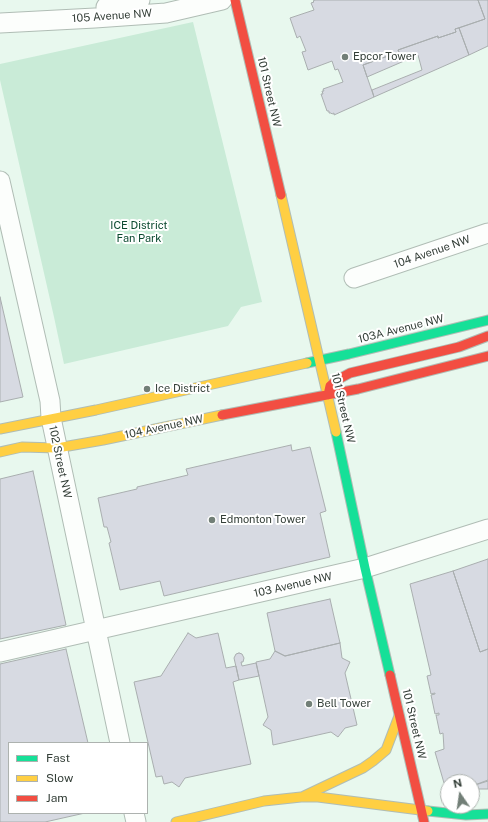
<!DOCTYPE html>
<html>
<head>
<meta charset="utf-8">
<style>
	body { margin:0 }
	#map { position:relative; width:488px; height:822px; overflow:hidden; background:#e8f8ee; font-family:"Public Sans",sans-serif }
	canvas { display:block }
	.legend { position:absolute; left:8px; top:742px; width:140px; height:72px; box-sizing:border-box; background:#fff; border:1px solid #adb2af; margin:0; padding:5px 7px; list-style:none; font-size:12px; color:#333e37 }
	.legend li { display:flex; align-items:center; gap:8px; height:20px }
	.legend b { width:20px; border:1px solid #adb2af }
	.north { position:absolute; left:440px; top:774px; width:40px; height:40px; box-sizing:border-box; background:#fff; border:1px solid #adb2af; border-radius:50%; rotate:347deg; font-size:11px; font-weight:700; line-height:16px; text-align:center; color:#333e37 }
	.north::after { content:''; display:block; margin:auto; width:14px; height:18px; background:#727f77; clip-path:polygon(50% 0,100% 100%,50% 72%,0 100%) }
</style>
</head>
<body>
<div id="map">
<canvas width="488" height="822"></canvas>
<ul class="legend">
<li><b style="height:5px;background:#16e098"></b>Fast</li>
<li><b style="height:5px;background:#ffcf43"></b>Slow</li>
<li><b style="height:5px;background:#f24e42"></b>Jam</li>
</ul>
<div class="north">N</div>
</div>
<script>
const context = document.querySelector('canvas').getContext('2d');
context.lineJoin = 'round';
function paint(path, color) {
  context.fillStyle = color;
  context.fill(path, 'evenodd');
}
function toPath(rows) {
  const path = new Path2D();
  for (const r of rows) {
    path.moveTo(r[0], r[1]);
    for (let i = 2; i < r.length; i += 2) path.lineTo(r[i], r[i + 1]);
  }
  return path;
}
function trace(path, color, width, dash) {
  context.strokeStyle = color;
  context.lineWidth = width;
  context.lineCap = dash ? 'butt' : 'round';
  context.setLineDash(dash || []);
  context.stroke(path);
}
function write(font, color, halo, rows, align = 'center') {
  context.font = font + ' "Public Sans",sans-serif';
  context.lineWidth = 4;
  context.setLineDash([]);
  context.textBaseline = 'middle';
  context.strokeStyle = halo;
  context.fillStyle = color;
  for (const [text, x, y, turn = 0] of rows) {
    context.save();
    context.translate(x, y);
    context.rotate((+turn || 0) * Math.PI / 180);
    context.textAlign = isNaN(turn) ? turn : align;
    if (halo) context.strokeText(text, 0, 0);
    context.fillText(text, 0, 0);
    context.restore();
  }
}
const green = toPath([
	[193,22,262,302,241,307,228,326,64,364,54,317,0,80,0,64]
]);
const building = toPath([
	[315,0,478,0,485,19,455,29,456,32,438,38,438,36,398,50,399,52,363,65,374,97,334,115,334,113,332,114,331,113,329,113,329,111,327,111,321,94,323,94,322,91,324,91,323,89,343,82,338,69,335,70,332,61,308,70,302,52,306,51,300,36,297,38,290,18,314,10,311,3,314,2,313,1,315,0],
	[478,0,488,0,488,46,469,55,459,28,485,19,478,0],
	[459,28,469,55,374,97,372,90,422,70,418,55,367,77,363,65,399,52,398,50,438,36,438,38,456,32,455,29,459,28],
	[0,297,23,397,0,402,0,297],
	[291,445,292,451,310,447,326,511,320,513,330,557,164,596,160,581,120,590,109,543,111,542,107,527,104,527,98,498,137,489,137,487,188,475,186,469,291,445],
	[33,471,66,625,0,639,0,479,33,471],
	[488,559,488,649,480,652,453,571,488,559],
	[453,571,480,652,488,649,488,780,472,786,472,782,448,782,448,783,444,783,435,752,444,749,443,733,440,734,436,715,439,715,439,713,435,714,431,695,435,694,435,693,431,694,427,676,431,675,410,584,453,571],
	[330,599,340,643,285,656,275,651,267,613,330,599],
	[188,633,196,638,218,633,226,668,236,666,239,680,233,682,251,764,185,778,179,787,172,782,164,784,162,776,156,777,134,682,161,676,188,633],
	[340,643,342,658,350,662,345,673,357,725,345,728,338,737,331,732,273,745,271,730,263,725,268,717,256,662,270,659,275,651,285,656,340,643],
	[66,649,88,743,9,743,9,813,85,813,45,822,0,822,0,664,66,649],
	[239,653,242,654,244,658,243,662,241,662,242,666,256,663,259,676,239,680,234,658,236,654,239,653],
	[488,781,488,789,472,789,472,786,488,781]
]);
const street = toPath([
	[106,7,119,5,140,0],
	[0,23,95,18,166,13,222,0],
	[0,181,50,401,51,418,120,743],
	[354,278,488,233],
	[0,652,365,568,488,529],
	[134,813,136,822]
]);
const fast = toPath([
	[307,363,349,354,488,320],
	[336,432,365,568,390,675],
	[428,811,466,815,488,814]
]);
const slow = toPath([
	[281,195,336,432],
	[0,429,96,410,307,363],
	[0,452,22,447,57,448,103,440,222,415],
	[304,796,363,768,373,761,386,750,399,716],
	[176,822,264,801,301,797,318,797,428,811]
]);
const jam = toPath([
	[235,0,281,195],
	[328,395,330,386,337,380,350,373,459,347,488,336],
	[222,415,358,389,488,356],
	[390,675,424,822]
]);
const markers = [
	[345,57,4,"#727f77"],
	[147,389,4,"#727f77"],
	[212,520,4,"#727f77"],
	[309,704,4,"#727f77"]
];
const streetNames = [
	["105 Avenue NW",112,16,-4],
	["101 Street NW",269,92,77],
	["104 Avenue NW",432,252,-19],
	["103A Avenue NW",401,329,-14],
	["101 Street NW",343,408,77],
	["104 Avenue NW",164,427,-12],
	["102 Street NW",60,462,78],
	["103 Avenue NW",293,585,-13],
	["101 Street NW",414,724,77]
];
const poiNames = [
	["Epcor Tower",353,57],
	["Ice District",155,389],
	["Edmonton Tower",220,520],
	["Bell Tower",317,704]
];
const parkNames = [
	["ICE District",139,226],
	["Fan Park",139,239]
];
paint(green, '#c9ebd7');
paint(building, '#d7dae2');
trace(building, '#a9aeaf', 1);
trace(street, '#b0bdb5', 21);
trace(fast, '#b0bdb5', 11);
trace(slow, '#b0bdb5', 11);
trace(jam, '#b0bdb5', 11);
trace(street, '#fcfefc', 19);
trace(fast, '#16e098', 9);
trace(slow, '#ffcf43', 9);
trace(jam, '#f24e42', 9);
for (const [x, y, r, color] of markers) {
  const dot = new Path2D();
  dot.arc(x, y, r, 0, 2 * Math.PI);
  context.fillStyle = color;
  context.fill(dot);
  trace(dot, '#fff', 1.5);
}
write('11px', '#333e37', '#fff', streetNames);
write('11px', '#333e37', '#fff', poiNames, 'left');
write('11px', '#0a492f', '#fff', parkNames);
</script>
</body>
</html>
